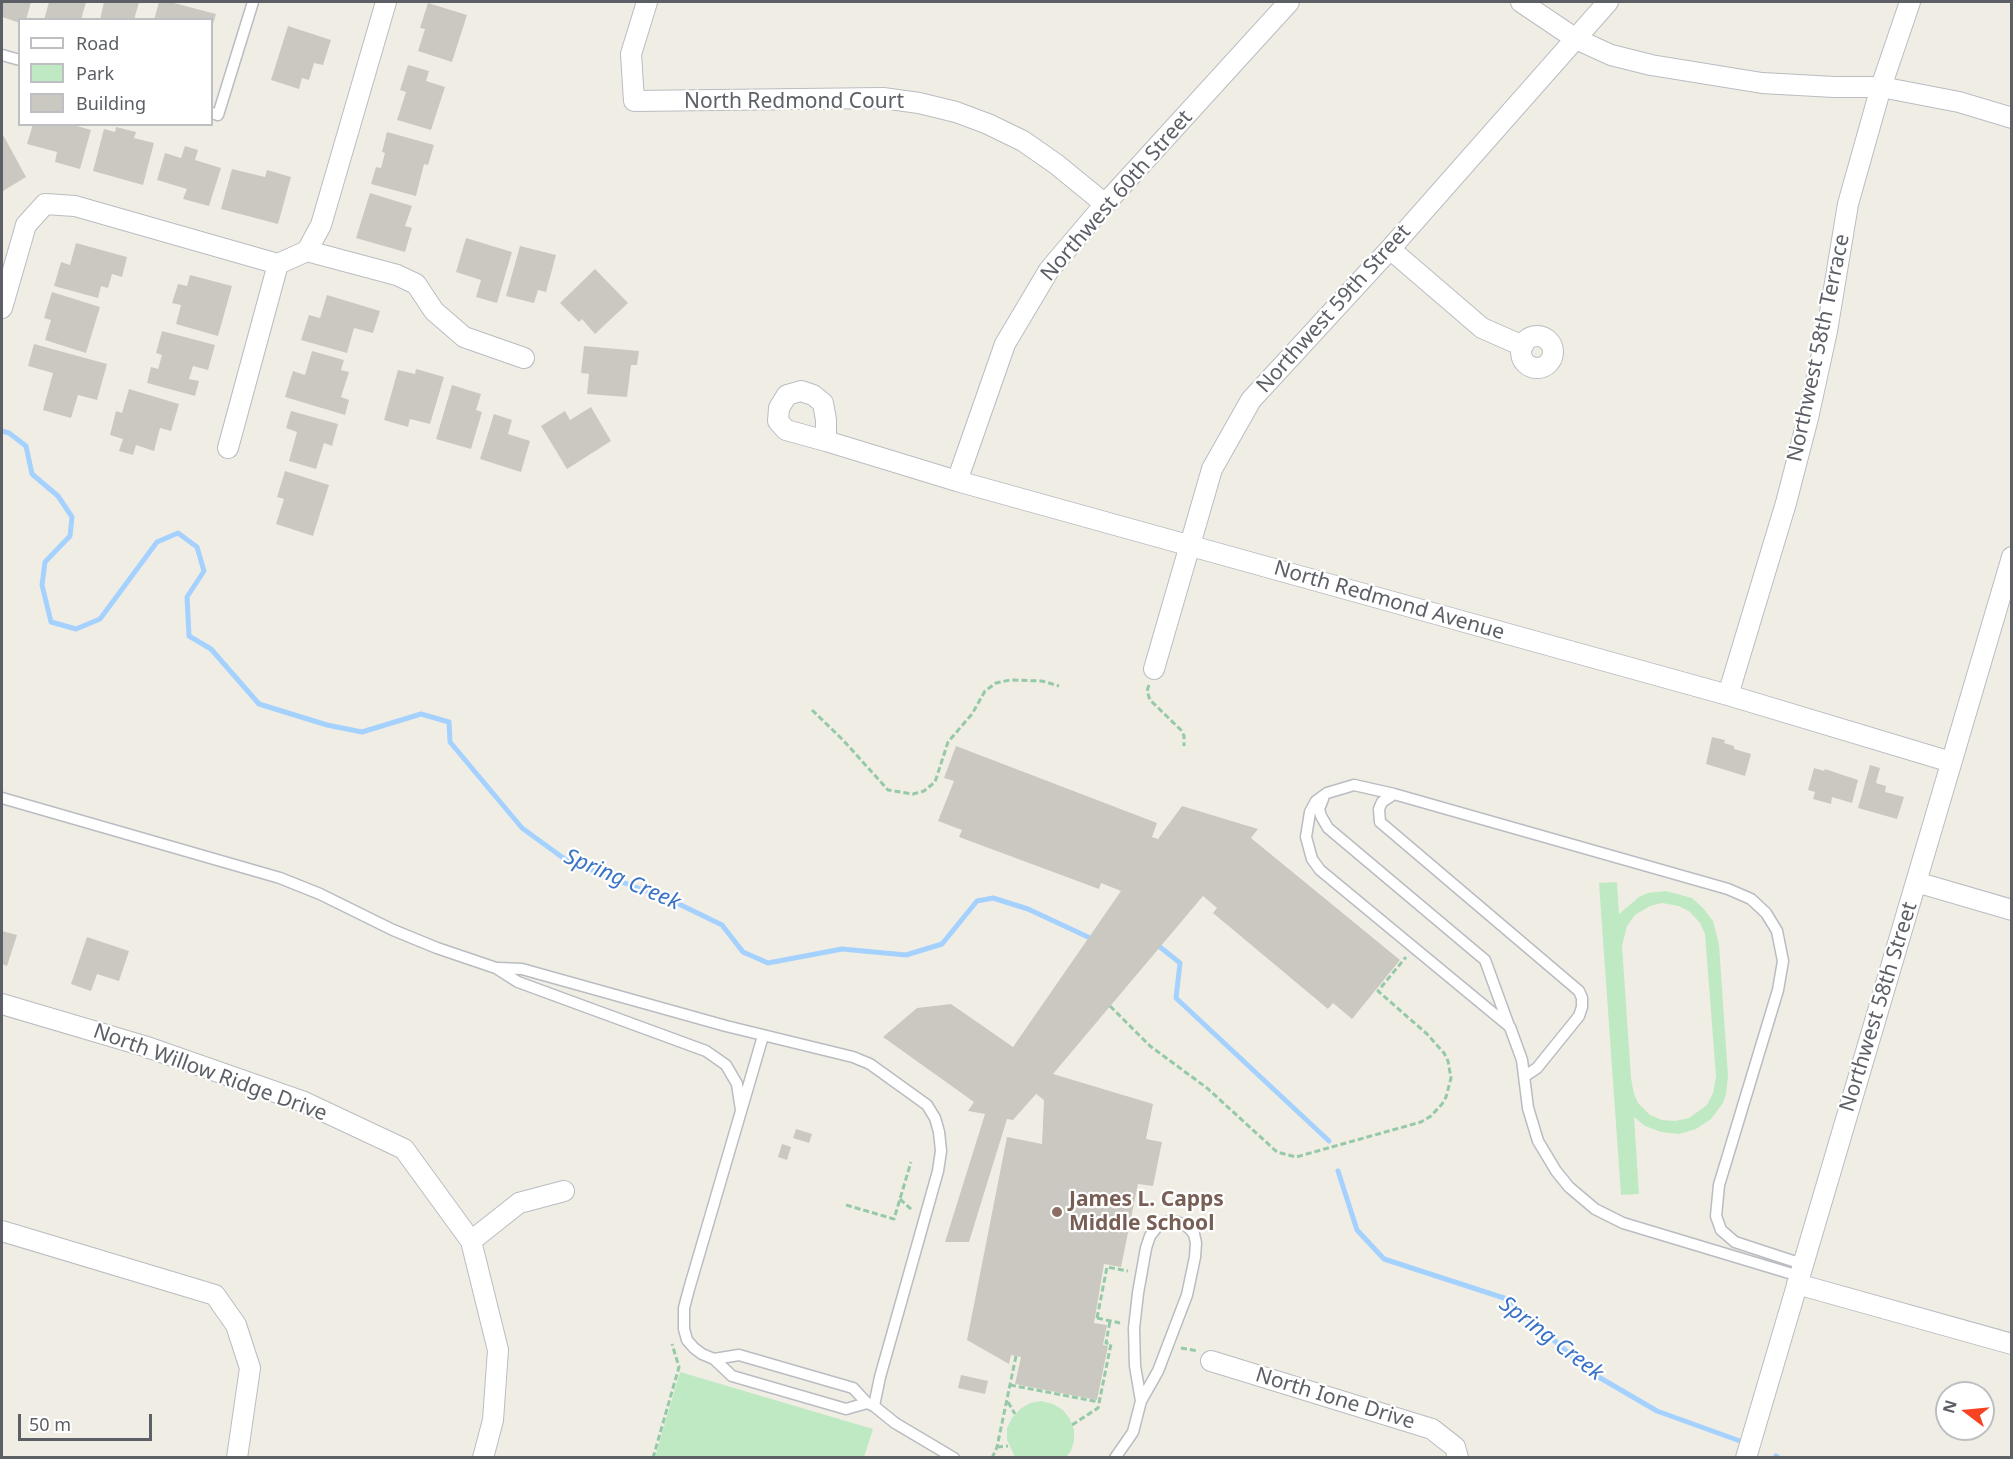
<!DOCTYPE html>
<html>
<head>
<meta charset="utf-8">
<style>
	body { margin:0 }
	#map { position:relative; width:2013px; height:1459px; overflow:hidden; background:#f0eee4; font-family:"Noto Sans",sans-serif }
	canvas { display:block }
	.frame { position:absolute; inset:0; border:3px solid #5c6066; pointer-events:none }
	.legend { position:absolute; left:18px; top:18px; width:195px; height:108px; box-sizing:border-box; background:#fff; border:2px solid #bebfc2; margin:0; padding:8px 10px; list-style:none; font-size:18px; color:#5c6066 }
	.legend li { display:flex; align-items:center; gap:12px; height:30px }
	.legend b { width:30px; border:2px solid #bebfc2 }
	.north { position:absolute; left:1935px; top:1381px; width:60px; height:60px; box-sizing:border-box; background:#fff; border:2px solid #bebfc2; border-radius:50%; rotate:286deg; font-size:16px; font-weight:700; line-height:24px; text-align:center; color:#5c6066 }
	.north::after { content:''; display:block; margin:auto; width:21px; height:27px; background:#f84322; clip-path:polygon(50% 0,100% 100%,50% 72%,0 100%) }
	.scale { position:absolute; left:18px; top:1414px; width:134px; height:27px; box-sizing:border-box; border:3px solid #5c6066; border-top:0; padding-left:8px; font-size:18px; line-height:21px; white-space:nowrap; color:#5c6066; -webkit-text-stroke:4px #fff; paint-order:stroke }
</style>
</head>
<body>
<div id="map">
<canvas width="2013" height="1459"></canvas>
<div class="frame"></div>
<ul class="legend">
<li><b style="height:8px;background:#fff"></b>Road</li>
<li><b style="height:16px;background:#bfe9c2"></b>Park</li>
<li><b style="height:16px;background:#cbc8c1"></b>Building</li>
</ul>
<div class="north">N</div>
<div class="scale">50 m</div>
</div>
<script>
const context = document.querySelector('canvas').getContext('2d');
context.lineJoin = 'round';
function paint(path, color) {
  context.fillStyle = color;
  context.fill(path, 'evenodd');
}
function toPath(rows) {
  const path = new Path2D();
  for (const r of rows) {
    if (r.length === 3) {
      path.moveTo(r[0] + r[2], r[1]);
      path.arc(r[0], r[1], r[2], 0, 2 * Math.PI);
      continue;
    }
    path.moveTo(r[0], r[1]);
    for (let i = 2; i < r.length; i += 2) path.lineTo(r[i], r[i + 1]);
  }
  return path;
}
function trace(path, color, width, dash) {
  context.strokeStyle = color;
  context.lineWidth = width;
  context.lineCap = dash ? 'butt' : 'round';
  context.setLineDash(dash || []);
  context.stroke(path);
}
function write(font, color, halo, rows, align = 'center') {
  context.font = font + ' "Noto Sans",sans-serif';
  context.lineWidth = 4.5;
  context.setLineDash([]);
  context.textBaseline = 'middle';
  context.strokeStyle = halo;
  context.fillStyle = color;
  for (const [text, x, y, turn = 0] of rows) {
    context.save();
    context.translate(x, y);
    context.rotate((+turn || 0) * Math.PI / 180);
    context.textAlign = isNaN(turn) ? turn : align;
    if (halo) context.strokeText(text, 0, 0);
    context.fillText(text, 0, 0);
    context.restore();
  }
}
const green = toPath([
	[1617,882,1619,914,1639,897,1648,893,1666,891,1692,898,1703,908,1713,921,1719,945,1728,1076,1726,1094,1723,1103,1711,1119,1696,1129,1679,1134,1661,1132,1645,1126,1634,1117,1639,1194,1621,1195,1599,883],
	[1662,903,1679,906,1690,912,1700,923,1705,934,1716,1076,1713,1093,1707,1105,1689,1118,1675,1121,1662,1120,1650,1115,1638,1103,1634,1094,1631,1078,1622,946,1627,926,1635,915,1650,906],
	[680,1372,873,1429,864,1457,655,1457],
	[1041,1401,1053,1404,1063,1410,1070,1419,1074,1430,1074,1441,1071,1451,1066,1457,1015,1457,1007,1440,1007,1428,1012,1418,1020,1409,1030,1403]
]);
const stream = toPath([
	[2,431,9,433,26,446,32,474,58,496,72,517,70,536,45,562,42,585,51,622,76,629,100,619,157,542,178,533,197,547,204,571,187,597,189,636,211,649,259,704,327,725,362,732,421,714,449,722,450,742,522,828,566,860,681,905,722,925,743,952,768,963,842,949,906,955,942,944,977,901,993,898,1028,909,1088,937],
	[1160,947,1180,963,1176,998,1329,1141],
	[1338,1171,1357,1230,1384,1259,1507,1299,1590,1372,1657,1411,1740,1441],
	[1776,1456,1779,1458]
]);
const building = toPath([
	[2,2,31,2,26,20,20,20,20,23,2,17],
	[49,2,86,2,81,20,44,20],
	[104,2,139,2,134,20,100,20],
	[159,2,170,2,216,14,212,27,212,20,154,20],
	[428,3,467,15,452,62,418,51,425,29,420,28],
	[288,26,331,40,323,65,314,63,309,80,302,78,299,89,271,80],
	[408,65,429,71,426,81,445,87,431,130,397,120,406,92,400,90],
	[33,124,70,124,91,130,80,169,55,162,57,152,27,144],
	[116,127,136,132,134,138,154,143,143,185,93,171,104,129,115,132],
	[387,132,434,145,428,165,424,164,416,196,371,184,376,167,381,168,385,153,382,152],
	[2,133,26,177,3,191,2,189],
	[185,146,198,150,195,160,221,168,209,206,183,199,187,189,157,180,165,153,181,158],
	[232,169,265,177,267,170,291,177,278,224,221,209],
	[370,193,412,206,405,226,412,228,405,252,356,238],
	[466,238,512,252,497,303,476,297,481,280,456,272],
	[76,243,127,257,122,277,112,274,108,288,101,286,98,298,54,286,61,262,70,265],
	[520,246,556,255,546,292,538,290,534,303,506,296],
	[595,269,628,303,595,334,582,319,579,322,560,303],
	[190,275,232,286,218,336,176,324,181,305,172,303,178,284,187,286],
	[52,292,100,307,86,353,45,340,51,320,44,318],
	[327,295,380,311,373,333,354,328,347,353,301,340,309,315,320,318],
	[162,331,215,345,208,370,193,366,189,379,199,381,195,396,147,383,151,367,158,369,162,355,156,353],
	[34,344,107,364,97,400,78,395,71,418,43,410,53,373,28,366],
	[584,346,639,351,637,365,631,365,627,397,587,394,589,374,581,373],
	[312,351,344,360,341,370,349,372,341,397,349,400,345,415,285,397,293,371,305,375],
	[416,369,444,377,430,424,410,419,408,427,384,420,398,370,415,374],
	[452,385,481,394,476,410,482,412,471,449,436,439],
	[129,389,179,404,171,431,160,428,154,451,136,445,133,455,119,451,123,439,110,435,116,411,122,413],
	[591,407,611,441,567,469,541,426,565,411,570,420],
	[291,411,338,424,332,446,324,443,316,469,289,461,297,432,286,428],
	[494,414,512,420,508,434,530,441,521,472,480,459],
	[285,471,329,485,313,536,276,524,284,499,277,497],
	[1712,737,1725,740,1724,743,1734,746,1734,749,1751,754,1745,776,1706,764],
	[956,746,1157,823,1152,837,1158,839,1182,806,1258,829,1251,838,1400,960,1352,1019,1333,1003,1328,1009,1213,913,1217,908,1203,896,1053,1074,1153,1104,1146,1139,1162,1142,1153,1186,1138,1184,1121,1267,1104,1264,1094,1323,1107,1325,1103,1345,1108,1346,1097,1400,1015,1384,1021,1357,1011,1355,1009,1364,967,1340,1007,1137,1042,1144,1044,1100,1036,1094,1013,1120,1007,1119,969,1242,945,1242,985,1114,968,1111,974,1102,883,1037,917,1008,951,1004,1013,1047,1121,891,1101,883,1099,889,959,837,962,830,938,821,954,781,944,778],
	[1870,765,1880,768,1876,783,1886,786,1885,792,1904,797,1897,819,1858,808],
	[1814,768,1824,771,1825,769,1858,780,1852,803,1832,797,1831,804,1813,799,1815,792,1808,790],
	[2,931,17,935,7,966,2,964],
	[87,937,129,951,119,981,97,974,91,991,71,984],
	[796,1129,812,1134,809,1143,793,1138],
	[782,1144,791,1147,787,1160,778,1157],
	[961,1375,988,1381,985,1394,958,1388]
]);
const path = toPath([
	[1149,685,1147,691,1150,700,1182,731,1184,736,1184,746],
	[812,710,843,740,888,790,913,794,924,791,935,782,948,742,972,714,985,691,996,683,1010,680,1042,681,1059,686],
	[1110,1006,1150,1046,1207,1088,1277,1152,1296,1157,1421,1122,1431,1116,1442,1104,1446,1097,1451,1078,1448,1061,1444,1053,1427,1034,1378,991,1406,957],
	[900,1199,912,1210],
	[846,1205,894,1219,911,1162],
	[1097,1318,1107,1267,1128,1271],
	[1097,1318,1120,1323],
	[1181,1348,1198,1351],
	[1010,1385,1099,1402],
	[1008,1402,1015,1414],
	[1072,1425,1098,1408,1111,1344,1106,1343,1110,1321],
	[997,1447,1008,1446],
	[653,1458,679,1367,672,1344],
	[992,1458,997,1447,1016,1356]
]);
const service = toPath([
	[2,55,20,60],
	[212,113,218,115,253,2],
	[1394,794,1382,802,1379,809,1380,822,1579,991,1582,998,1582,1007,1579,1016,1537,1068,1525,1076],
	[2,798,280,878,320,894,393,930,437,948,496,968,518,982,706,1051,726,1065,737,1084,741,1110],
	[1323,799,1319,809,1321,816,1328,828,1485,960,1509,1026],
	[499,968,522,969,726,1026,853,1057,870,1064,927,1105,935,1118,939,1132,941,1151,938,1171,880,1377,874,1406],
	[763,1036,689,1289,684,1308,684,1329,687,1340,694,1348,702,1354,714,1359,732,1376,846,1409,867,1403],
	[1799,1276,1623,1223,1595,1209,1569,1187,1556,1171,1538,1141,1528,1108,1522,1060,1510,1027,1320,870,1312,859,1306,837,1310,812,1316,801,1327,793,1354,785,1394,794,1728,889,1751,899,1766,913,1777,931,1783,961,1778,990,1719,1185,1716,1216,1721,1230,1735,1242,1802,1264],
	[714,1359,739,1355,853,1388,867,1403,874,1406,895,1423,954,1458],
	[1115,1458,1133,1432,1141,1401,1158,1371,1187,1295,1195,1257,1196,1243,1194,1234,1188,1227,1177,1222,1166,1222,1157,1227,1150,1236,1146,1248,1138,1293,1134,1328,1135,1366,1141,1401]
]);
const minor = toPath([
	[647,2,631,54,634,101,883,98,919,103,956,112,988,124,1023,141,1056,164,1105,204],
	[1521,2,1576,39,1611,55,1651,65,1762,83,1834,87,1881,87,1959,102,2012,118],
	[1390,249,1482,328,1523,346],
	[307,251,397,275,416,284,434,311,464,337,524,358],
	[278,264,307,251,321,225,386,2],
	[2,308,26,225,45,204,75,206,278,264],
	[1537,352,16],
	[826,441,786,430,778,421,779,408,787,395,801,391,813,395,823,403,826,420,826,441,957,481,1728,695,1951,762],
	[228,448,278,264],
	[957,481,1005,344,1049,270,1105,204,1289,2],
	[1154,669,1212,469,1251,400,1390,249,1608,2],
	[1728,695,1786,503,1808,418,1827,331,1848,204,1881,87,1910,2],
	[1916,882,2012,910],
	[2,1004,144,1046,304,1102,404,1149,471,1241,498,1350,493,1420,483,1458],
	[2,1231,215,1295,236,1325,250,1368,237,1458],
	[471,1241,519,1203,564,1191],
	[1797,1284,2012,1344],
	[1211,1361,1432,1429,1455,1447,1458,1458],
	[1746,1458,2012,557]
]);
const markers = [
	[1057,1212,6,"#8d6e63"]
];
const streetNames = [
	["North Redmond Court",794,102],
	["Northwest 60th Street",1117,196,-49],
	["Northwest 59th Street",1334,309,-48],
	["Northwest 58th Terrace",1819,348,-78],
	["North Redmond Avenue",1389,601,16],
	["Northwest 58th Street",1879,1007,-73],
	["North Willow Ridge Drive",210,1073,20],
	["North Ione Drive",1335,1399,17]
];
const educationNames = [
	["James L. Capps",1069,1200],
	["Middle School",1069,1224]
];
const waterNames = [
	["Spring Creek",622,880,23],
	["Spring Creek",1551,1339,37]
];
paint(green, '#bfe9c2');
trace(stream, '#a5d1ff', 5);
paint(building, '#cbc8c1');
trace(service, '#b9bcc1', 13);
trace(minor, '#b9bcc1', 22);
trace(path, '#95c9a8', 3, [6, 3]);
trace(service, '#fff', 10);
trace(minor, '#fff', 20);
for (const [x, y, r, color] of markers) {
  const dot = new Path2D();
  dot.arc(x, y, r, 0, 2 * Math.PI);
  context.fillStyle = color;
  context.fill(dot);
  trace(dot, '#fff', 2);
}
write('21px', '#5c6066', '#fff', streetNames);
write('bold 21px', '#785e54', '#fff', educationNames, 'left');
write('italic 22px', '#3a73c5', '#fff', waterNames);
</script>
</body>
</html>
